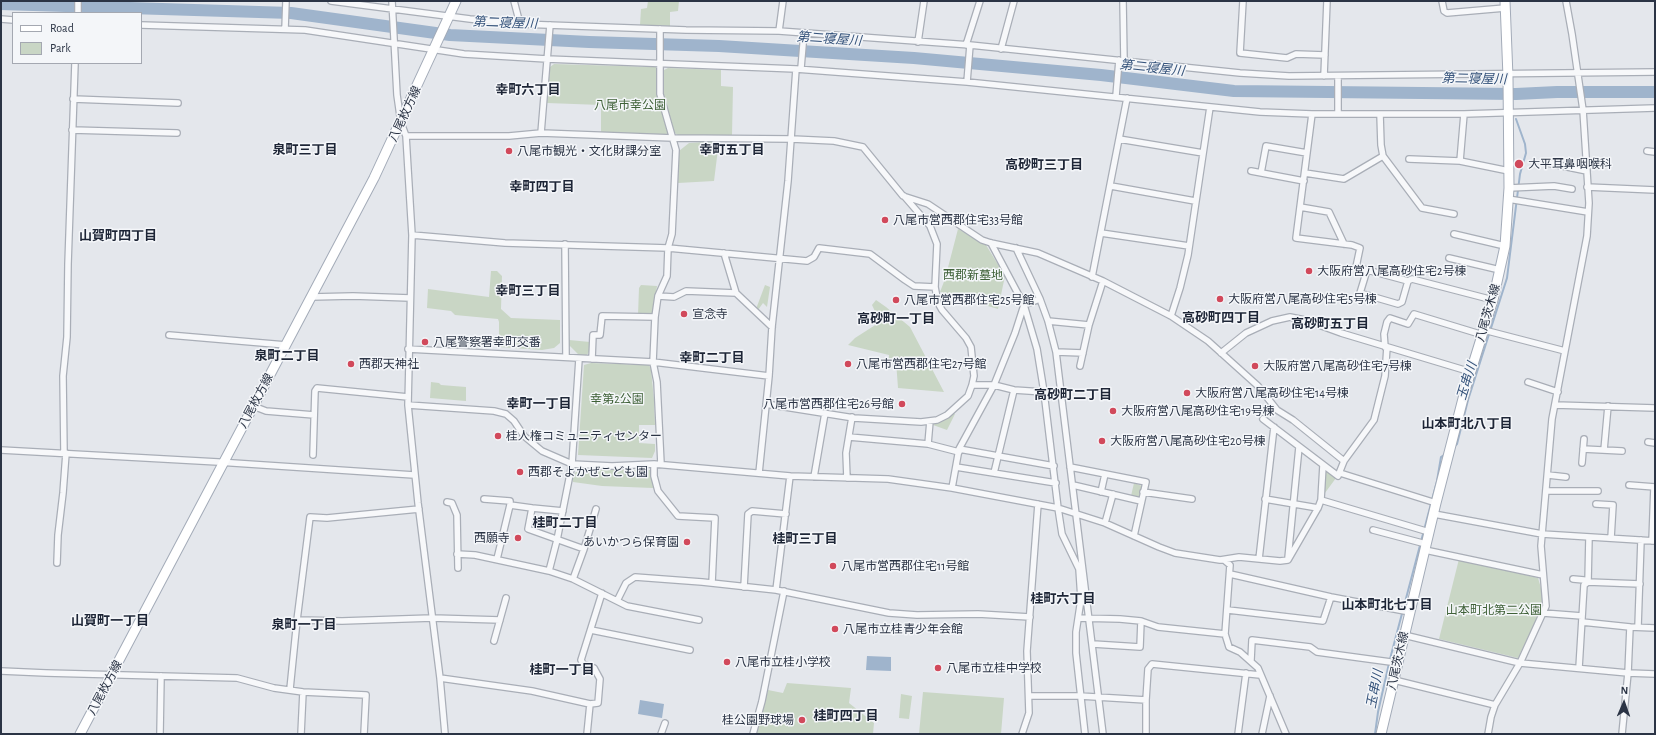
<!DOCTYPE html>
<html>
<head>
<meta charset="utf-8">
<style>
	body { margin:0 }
	#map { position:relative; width:1656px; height:735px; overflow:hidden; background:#e4e7ec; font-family:"Alegreya Sans",sans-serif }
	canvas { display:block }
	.frame { position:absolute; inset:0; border:2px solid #2b3445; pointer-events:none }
	.legend { position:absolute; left:12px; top:12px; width:130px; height:52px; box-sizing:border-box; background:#f4f6f9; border:1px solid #a4a8b1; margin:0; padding:5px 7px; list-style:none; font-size:12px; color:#2b3445 }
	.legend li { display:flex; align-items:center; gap:8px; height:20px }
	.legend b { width:20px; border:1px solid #a4a8b1 }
	.north { position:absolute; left:1604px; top:683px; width:40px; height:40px; -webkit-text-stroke:3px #f4f6f9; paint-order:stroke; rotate:2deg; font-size:11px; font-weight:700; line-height:16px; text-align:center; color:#2b3445 }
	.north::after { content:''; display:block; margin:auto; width:14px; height:18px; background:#2b3445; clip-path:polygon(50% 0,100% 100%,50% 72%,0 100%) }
</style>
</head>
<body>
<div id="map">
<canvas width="1656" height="735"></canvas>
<div class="frame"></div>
<ul class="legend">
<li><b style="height:5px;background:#fff"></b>Road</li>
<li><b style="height:11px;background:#c9d6c5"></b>Park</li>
</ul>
<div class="north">N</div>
</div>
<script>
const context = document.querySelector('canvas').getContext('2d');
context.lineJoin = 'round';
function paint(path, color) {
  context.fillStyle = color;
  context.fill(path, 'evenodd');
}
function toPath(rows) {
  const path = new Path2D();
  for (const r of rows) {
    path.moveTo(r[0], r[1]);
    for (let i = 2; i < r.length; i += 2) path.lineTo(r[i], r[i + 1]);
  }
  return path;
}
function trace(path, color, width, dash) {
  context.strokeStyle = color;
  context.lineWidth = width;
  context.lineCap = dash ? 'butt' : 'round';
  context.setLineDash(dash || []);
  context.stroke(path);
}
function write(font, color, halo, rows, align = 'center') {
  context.font = font + ' "Alegreya Sans","Noto Sans JP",sans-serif';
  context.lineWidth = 3;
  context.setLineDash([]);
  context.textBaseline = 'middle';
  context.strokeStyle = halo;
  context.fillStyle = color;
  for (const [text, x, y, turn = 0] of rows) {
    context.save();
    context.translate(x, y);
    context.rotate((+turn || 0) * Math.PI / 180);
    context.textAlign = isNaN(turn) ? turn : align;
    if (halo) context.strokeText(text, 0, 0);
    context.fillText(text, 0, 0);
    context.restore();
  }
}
const green = toPath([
	[648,1,679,1,678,11,670,12,670,26,640,25,641,9,647,8],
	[554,64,656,67,657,95,668,132,666,135,601,132,601,105,547,103,550,67],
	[668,68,721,70,721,86,733,87,732,135,680,136,673,132,662,93,662,71],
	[719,141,714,181,678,183,679,151,689,143],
	[958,229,986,245,1005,276,998,309,940,292,945,279],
	[491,271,497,271,502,276,501,309,511,318,560,320,560,343,554,348,542,350,499,347,499,322,498,319,455,315,451,311,427,308,428,289,489,297],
	[641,285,657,286,653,312,649,316,638,315,639,288],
	[765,285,770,287,767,307,763,303,758,310,756,309],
	[876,300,886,307,910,327,944,392,898,388,896,361,889,360,889,355,848,345,855,338,880,322,872,305],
	[569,340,590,342,590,350,587,355,579,355,569,345],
	[591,363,649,365,651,369,654,400,655,425,639,425,639,443,655,444,655,451,652,458,578,455,584,365],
	[431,382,439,383,441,385,466,387,466,401,430,398],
	[953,413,955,414,947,430,933,425],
	[579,469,652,470,653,488,602,486,573,482,573,475],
	[1324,469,1336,478,1322,497],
	[1134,483,1142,486,1141,495,1138,498,1131,496],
	[1459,559,1538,578,1544,598,1542,608,1518,658,1439,639],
	[787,683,851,688,849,703,874,723,873,734,756,734,768,690,783,693],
	[923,692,1004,698,1001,734,919,734],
	[901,694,912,696,909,719,899,718]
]);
const water = toPath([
	[867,656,891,657,891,671,866,670],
	[640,700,664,704,662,718,638,714]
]);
const stream = toPath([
	[1454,447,1457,444,1468,400,1507,278,1520,174,1526,153,1525,144,1516,119],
	[1375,734,1378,712,1390,659,1437,481,1441,457,1444,455]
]);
const river = toPath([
	[1,4,291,13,450,35,589,42,719,46,914,58,1101,75,1234,91,1516,94,1557,92,1655,92]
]);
const minor = toPath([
	[331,1,470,19,520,24,686,30,779,31,970,45,1240,73,1289,76,1655,72],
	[392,1,397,95,401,123,406,136,412,235,408,405,418,503,440,678,445,734],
	[514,1,520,24],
	[1123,1,1124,61],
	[1243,1,1240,53,1287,58,1296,54,1325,55],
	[1442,1,1444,11,1447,13,1505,8],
	[78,13,78,1],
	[1,19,13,20],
	[141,25,305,30,464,54,547,59,796,69],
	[285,29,286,1],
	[660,29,660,94,676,150,672,234,668,248,667,276,658,296,655,317,653,362,657,382,661,464],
	[779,31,783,1],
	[918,42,924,1],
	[966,45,980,1],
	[1001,49,1014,1],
	[801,68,804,33],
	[1324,76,1327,1],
	[1338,76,1338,114],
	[967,82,970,45],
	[1116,96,1119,60],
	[73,99,178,103],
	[1312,114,1296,238,1352,245,1360,248,1356,267,1408,281,1412,279,1493,300],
	[1380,114,1381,145,1383,156,1422,208,1454,214],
	[72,130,177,133],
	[541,133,550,25],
	[406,136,509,136,541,133,673,138,792,139,834,141,863,147,903,196,928,204,982,240,991,243,1038,253,1103,281,1171,316,1208,341,1258,386,1277,410,1293,420,1344,461],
	[1119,139,1203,153],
	[1647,151,1655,152],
	[1409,159,1460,161,1464,114],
	[1460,161,1509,171],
	[1543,162,1587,171],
	[1251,171,1304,181],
	[1261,173,1266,146,1307,153],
	[1305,173,1344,179,1383,156],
	[1111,186,1195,201],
	[1587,187,1655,190],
	[1509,188,1554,186,1572,189],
	[904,196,930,226,937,244,935,287],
	[1508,199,1588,212],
	[1300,207,1329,212,1344,244],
	[1101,233,1189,246],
	[1454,234,1505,246],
	[412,235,505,243,668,248,807,261,814,257,819,248,870,254,905,280,914,286,935,287,938,303,942,310,966,338,971,347,974,376,972,385,968,396,947,415,937,420,921,422,854,418,766,404],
	[991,243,1024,305,1037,349,1044,392,1058,508,1062,534,1079,569,1081,599,1076,632,1076,653,1085,734],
	[565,244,566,357],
	[1016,248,1040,299,1048,321,1056,352,1103,734],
	[724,253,736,293,772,327],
	[1449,258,1500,270],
	[1367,270,1360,293,1398,304,1402,302,1408,281],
	[1092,277,1127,98],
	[658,296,674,297,686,291,736,293],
	[311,297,353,296,410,298],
	[1171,316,1180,288,1188,255,1210,107],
	[1048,321,1089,325],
	[1484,330,1565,351],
	[169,335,286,345],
	[1385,347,1384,334,1387,322,1390,318,1408,324,1414,314,1483,335],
	[408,349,653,362,769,376],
	[1056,352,1083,353],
	[1221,353,1246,333,1272,321,1290,317,1305,320,1341,333,1471,372],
	[592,359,593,335,600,335,602,316,655,317],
	[1080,366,1089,325,1103,281],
	[1528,382,1558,392],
	[972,385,994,385,1014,390,1044,392,1062,392],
	[408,405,494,411,506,414,514,421,524,436,542,451,572,464,612,466,654,464,790,476,888,479,952,488,1058,508,1105,523,1159,547,1175,553,1220,560,1239,557,1280,561,1288,560,1318,508,1321,500,1323,465],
	[1555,405,1655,408],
	[253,406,266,411,314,415],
	[1263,419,1338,476,1344,461,1374,420,1385,376,1387,347],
	[849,437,928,444,959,452],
	[1648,442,1655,443],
	[928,444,930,421],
	[959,449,1054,466],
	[1583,449,1622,451],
	[1,450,218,462,414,475],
	[1604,450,1608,406],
	[64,453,63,376,67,337,68,264,75,63],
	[313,455,315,391,317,388,408,397],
	[1582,463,1584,439],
	[654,464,654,476,658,491,678,516,715,518,712,583],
	[956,467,1056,483],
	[1070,467,1146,482,1134,536],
	[759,473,769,376,772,327,788,181,796,69,967,82,1260,112,1312,114,1464,114,1655,108],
	[994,473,1014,390],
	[1340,473,1436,503],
	[1548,475,1566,477],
	[814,477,825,413],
	[847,478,846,453,852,417],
	[1073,485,1141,501],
	[1629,485,1655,487],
	[952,488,959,449,994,385,1015,333,1024,305,1040,299],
	[1546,491,1598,491],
	[1101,492,1105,474],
	[1143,492,1192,499],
	[484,499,510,501,510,505,532,508],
	[1265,499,1318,508],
	[1321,500,1429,532],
	[447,502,452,503,457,515,458,568],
	[1596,504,1613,505,1611,538],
	[563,511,532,508,528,529,584,549],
	[1434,514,1542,534,1655,541],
	[1105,523,1113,494],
	[1373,530,1426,544],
	[1652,541,1654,487],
	[1425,550,1543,575],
	[457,554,475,555,549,571,573,579,617,601,626,583,635,577,702,582,776,590,889,613,917,615,978,614,1030,617],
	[1288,558,1299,447],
	[497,559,510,505],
	[1259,559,1274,427],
	[1224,560,1230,565,1225,634,1229,647,1240,652,1258,668,1286,734],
	[57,563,58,535,63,493,66,453],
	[549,571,557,540,572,464,579,359],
	[1230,574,1331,597,1410,612],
	[573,579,584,549,596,509],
	[1573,579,1584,580,1588,582,1640,584],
	[744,587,748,514,752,511,786,514],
	[776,590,790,476],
	[617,601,627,606,699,620],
	[1228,610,1323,621,1331,597],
	[1543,613,1582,616],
	[1079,618,1120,619,1141,621,1158,627,1225,634],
	[297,620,342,621,432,618,500,620],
	[1582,622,1630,627],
	[1638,627,1641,540],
	[591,630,690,650],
	[1404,635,1520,663,1628,673,1655,674],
	[494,641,506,598],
	[1093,644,1140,647,1141,621],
	[1251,660,1252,640,1310,647,1317,652,1398,663],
	[1579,668,1584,585,1588,582,1589,537],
	[1,671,46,673,237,678,274,688,303,692,366,695,364,734],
	[440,678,532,691,590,704,587,734],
	[1394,680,1495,705],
	[290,689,297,620,310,517,327,518,419,509],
	[1029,696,1080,696,1146,700,1148,669,1152,664,1260,675],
	[590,704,598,703,600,679,594,668,583,664,581,660,602,593],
	[160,734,161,676],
	[301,734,303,692],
	[661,734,665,723],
	[753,734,762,701,784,591],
	[1022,734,1029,713,1027,651,1038,504],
	[1146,734,1146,700],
	[1238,734,1246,673],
	[1262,734,1270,696],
	[1488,734,1491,717,1495,705,1520,663,1546,606,1541,546,1552,419,1587,236,1589,203,1583,110,1572,34,1566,1],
	[1622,734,1628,673,1630,627,1655,628]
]);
const primary = toPath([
	[80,734,374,178,456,1],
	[1381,734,1436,503,1466,387,1493,300,1505,246,1509,188,1508,77,1505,1]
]);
const markers = [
	[509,151,4,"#d1495b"],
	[1519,164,5,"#d1495b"],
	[885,220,4,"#d1495b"],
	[1309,271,4,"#d1495b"],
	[1220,299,4,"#d1495b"],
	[896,300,4,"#d1495b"],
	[684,314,4,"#d1495b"],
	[425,342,4,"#d1495b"],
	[351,364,4,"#d1495b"],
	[848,364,4,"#d1495b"],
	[1255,366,4,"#d1495b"],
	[1187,393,4,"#d1495b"],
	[902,404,4,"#d1495b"],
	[1113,411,4,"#d1495b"],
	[498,436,4,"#d1495b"],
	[1102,441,4,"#d1495b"],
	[520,472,4,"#d1495b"],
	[518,538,4,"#d1495b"],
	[687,542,4,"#d1495b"],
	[833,566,4,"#d1495b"],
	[835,629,4,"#d1495b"],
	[727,662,4,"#d1495b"],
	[938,668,4,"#d1495b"],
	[802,720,4,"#d1495b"]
];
const parkNames = [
	["八尾市幸公園",630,105],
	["西郡新墓地",973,275],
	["幸第2公園",617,399],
	["山本町北第二公園",1494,610]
];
const streetNames = [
	["八尾枚方線",405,114,-65],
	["八尾茨木線",1488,313,-74],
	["八尾枚方線",256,401,-62],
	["八尾茨木線",1398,661,-77],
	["八尾枚方線",105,688,-62]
];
const poiNames = [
	["八尾市観光・文化財課分室",517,151],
	["大平耳鼻咽喉科",1528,164],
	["八尾市営西郡住宅33号館",893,220],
	["大阪府営八尾高砂住宅2号棟",1317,271],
	["大阪府営八尾高砂住宅5号棟",1228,299],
	["八尾市営西郡住宅25号館",904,300],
	["宣念寺",692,314],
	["八尾警察署幸町交番",433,342],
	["西郡天神社",359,364],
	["八尾市営西郡住宅27号館",856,364],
	["大阪府営八尾高砂住宅7号棟",1263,366],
	["大阪府営八尾高砂住宅14号棟",1195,393],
	["八尾市営西郡住宅26号館",894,404,"right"],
	["大阪府営八尾高砂住宅19号棟",1121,411],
	["桂人権コミュニティセンター",506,436],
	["大阪府営八尾高砂住宅20号棟",1110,441],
	["西郡そよかぜこども園",528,472],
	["西願寺",510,538,"right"],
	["あいかつら保育園",679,542,"right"],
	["八尾市営西郡住宅11号館",841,566],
	["八尾市立桂青少年会館",843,629],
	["八尾市立桂小学校",735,662],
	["八尾市立桂中学校",946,668],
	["桂公園野球場",794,720,"right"]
];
const waterNames = [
	["第二寝屋川",505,23,2],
	["第二寝屋川",829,39,4],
	["第二寝屋川",1152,68,6],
	["第二寝屋川",1474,79,1],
	["玉串川",1467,381,-73],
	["玉串川",1375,689,-79]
];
const neighbourhoodNames = [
	["幸町六丁目",528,90],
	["泉町三丁目",305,150],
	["幸町五丁目",732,150],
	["高砂町三丁目",1044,165],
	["幸町四丁目",542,187],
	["山賀町四丁目",118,236],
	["幸町三丁目",528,291],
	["高砂町四丁目",1221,318],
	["高砂町一丁目",896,319],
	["高砂町五丁目",1330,324],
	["泉町二丁目",287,356],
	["幸町二丁目",712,358],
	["高砂町二丁目",1073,395],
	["幸町一丁目",539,404],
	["山本町北八丁目",1467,424],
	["桂町二丁目",565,523],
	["桂町三丁目",805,539],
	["桂町六丁目",1063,599],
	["山本町北七丁目",1387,605],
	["山賀町一丁目",110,621],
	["泉町一丁目",304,625],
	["桂町一丁目",562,670],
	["桂町四丁目",846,716]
];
paint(green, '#c9d6c5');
paint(water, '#9fb4cc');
trace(stream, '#9fb4cc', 2);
trace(river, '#9fb4cc', 12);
trace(minor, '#a9aeb7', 8);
trace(primary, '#a3abb8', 11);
trace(minor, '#f7f8fa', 5.5);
trace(primary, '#fff', 9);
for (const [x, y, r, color] of markers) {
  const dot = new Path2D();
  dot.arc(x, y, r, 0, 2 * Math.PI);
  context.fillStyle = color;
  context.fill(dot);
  trace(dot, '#f4f6f9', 1.5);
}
write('12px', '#3f6138', '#f4f6f9', parkNames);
write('12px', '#2b3445', '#f4f6f9', streetNames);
write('12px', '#2b3445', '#f4f6f9', poiNames, 'left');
write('italic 13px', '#34527a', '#f4f6f9', waterNames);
write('bold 13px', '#1d2536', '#f4f6f9', neighbourhoodNames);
</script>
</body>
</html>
